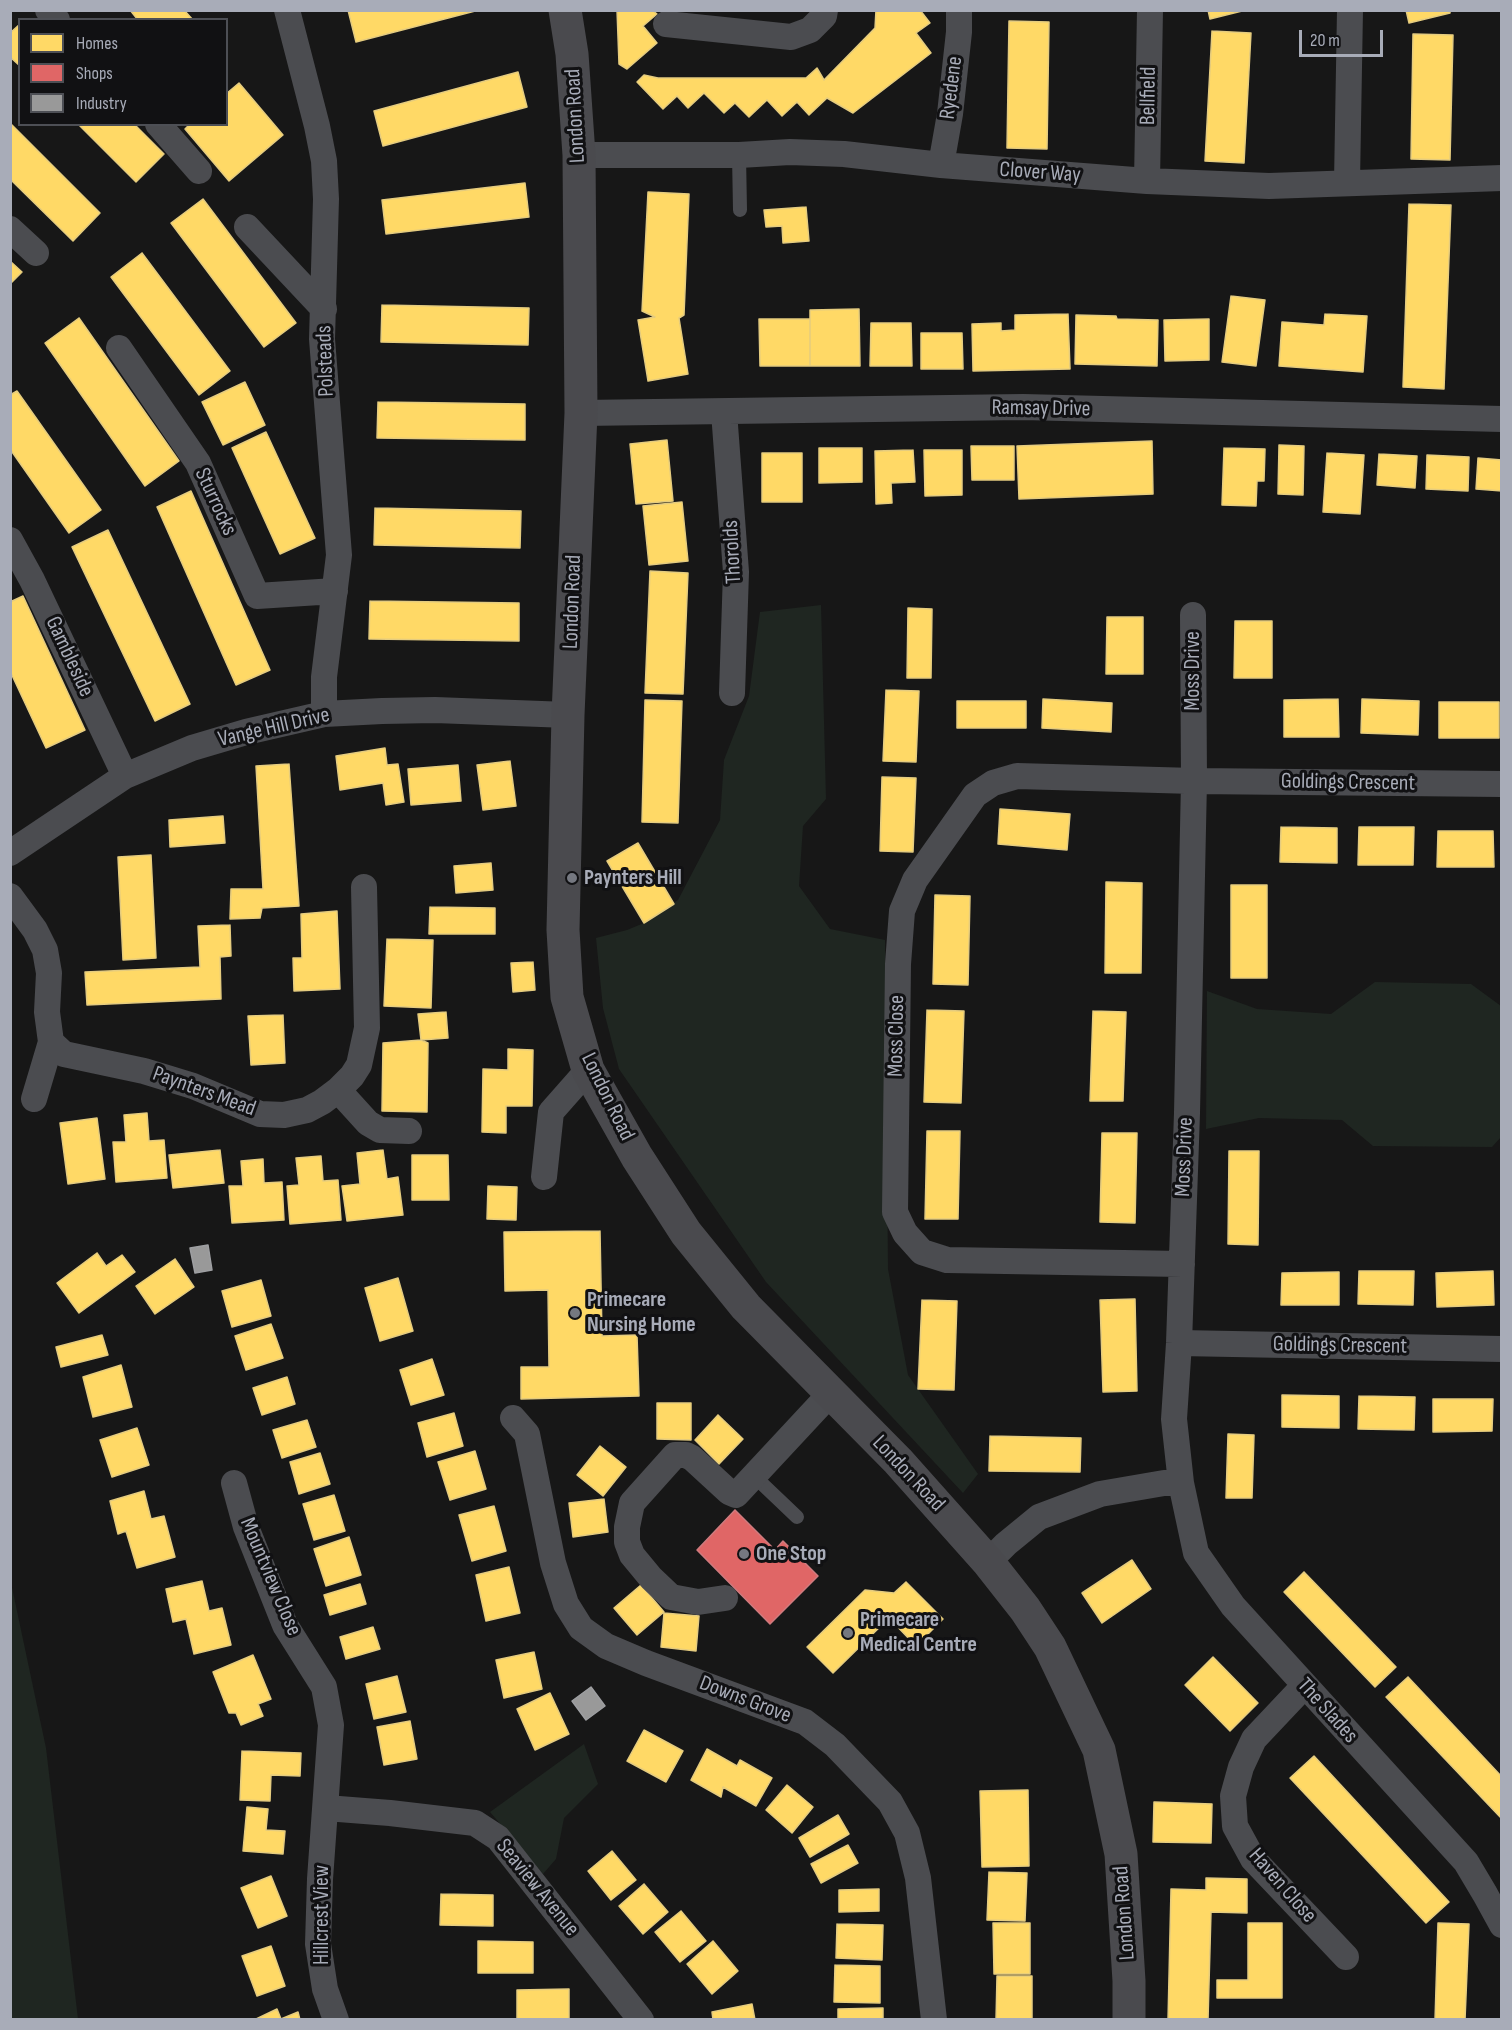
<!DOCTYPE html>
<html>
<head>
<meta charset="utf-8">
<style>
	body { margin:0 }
	#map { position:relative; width:1512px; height:2030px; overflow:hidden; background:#171717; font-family:"Sofia Sans Condensed",sans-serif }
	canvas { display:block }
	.frame { position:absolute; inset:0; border:12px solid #a8acb8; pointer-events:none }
	.legend { position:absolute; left:18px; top:18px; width:210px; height:108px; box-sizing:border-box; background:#111113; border:2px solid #4d4f55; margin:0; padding:8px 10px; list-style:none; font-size:18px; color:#a8acb8 }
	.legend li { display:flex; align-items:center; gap:12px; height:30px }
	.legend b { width:30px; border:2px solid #4d4f55 }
	.scale { position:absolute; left:1299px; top:30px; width:84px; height:27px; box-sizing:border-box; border:3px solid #a8acb8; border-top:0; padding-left:8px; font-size:18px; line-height:21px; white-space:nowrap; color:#a8acb8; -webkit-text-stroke:4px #111113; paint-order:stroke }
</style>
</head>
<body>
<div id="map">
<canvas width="1512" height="2030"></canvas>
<div class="frame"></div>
<ul class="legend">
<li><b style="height:16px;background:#ffd966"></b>Homes</li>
<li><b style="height:16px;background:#e06666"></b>Shops</li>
<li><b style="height:16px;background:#999"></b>Industry</li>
</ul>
<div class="scale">20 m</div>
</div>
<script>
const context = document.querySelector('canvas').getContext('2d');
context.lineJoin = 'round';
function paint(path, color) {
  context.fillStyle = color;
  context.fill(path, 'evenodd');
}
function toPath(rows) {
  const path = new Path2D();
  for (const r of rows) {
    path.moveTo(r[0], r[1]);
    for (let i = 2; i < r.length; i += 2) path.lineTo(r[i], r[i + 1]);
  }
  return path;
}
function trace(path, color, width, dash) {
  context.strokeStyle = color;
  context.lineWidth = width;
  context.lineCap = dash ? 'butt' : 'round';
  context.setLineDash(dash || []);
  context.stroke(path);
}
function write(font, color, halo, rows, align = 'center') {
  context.font = font + ' "Sofia Sans Condensed",sans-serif';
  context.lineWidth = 6;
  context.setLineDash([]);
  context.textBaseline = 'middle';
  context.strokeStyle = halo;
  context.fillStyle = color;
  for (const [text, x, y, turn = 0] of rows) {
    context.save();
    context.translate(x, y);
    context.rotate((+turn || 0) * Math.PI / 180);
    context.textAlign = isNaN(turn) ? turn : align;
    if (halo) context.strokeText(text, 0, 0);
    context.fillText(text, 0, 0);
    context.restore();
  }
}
const green = toPath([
	[821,605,826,799,803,826,799,886,830,929,885,940,888,1269,908,1375,978,1474,963,1493,766,1282,619,1069,603,1008,596,938,627,930,644,923,678,900,720,820,724,760,749,696,760,612],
	[1375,982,1471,984,1501,1006,1501,1137,1492,1147,1373,1146,1342,1120,1259,1118,1206,1129,1207,991,1257,1009,1331,1014],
	[10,1578,46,1748,78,2019,11,2019],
	[584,1744,598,1784,564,1818,556,1859,543,1874,490,1812]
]);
const homes = toPath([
	[130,10,184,10,193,20,138,20,130,10],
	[348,10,479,10,356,42,348,10],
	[617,10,652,10,657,14,643,26,657,43,627,69,619,64,617,10],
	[876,10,920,10,930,23,916,33,931,53,853,113,827,98,809,115,797,102,782,116,767,100,749,117,735,103,724,113,704,93,688,108,677,96,663,109,637,82,644,75,658,78,806,78,817,68,824,80,875,28,876,10],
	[1208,10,1246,10,1210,19,1208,10],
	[1406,10,1450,10,1450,13,1409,23,1406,10],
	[1009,21,1049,22,1047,149,1007,148,1009,21],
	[20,24,20,66,10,57,10,33,20,24],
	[1212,31,1251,33,1244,163,1205,161,1212,31],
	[1413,34,1453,35,1450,160,1411,159,1413,34],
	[518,72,527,107,383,146,374,111,518,72],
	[239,83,283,135,229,181,185,129,190,124,226,124,226,94,239,83],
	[10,123,100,213,73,241,10,179,10,123],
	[78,124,134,124,164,154,136,182,78,124],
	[525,183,529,217,386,234,382,200,525,183],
	[648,192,689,194,684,315,679,318,688,374,648,381,638,320,655,317,642,311,648,192],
	[203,199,296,323,264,347,171,223,203,199],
	[1409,204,1451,205,1444,389,1403,387,1409,204],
	[806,207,809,241,783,243,782,226,766,227,764,210,806,207],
	[142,253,230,371,199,395,111,277,142,253],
	[10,261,22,272,10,284,10,261],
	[1231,296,1265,300,1256,366,1222,362,1231,296],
	[382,305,529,308,528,345,381,342,382,305],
	[859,309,860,366,810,366,810,310,859,309],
	[1068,314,1070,369,973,371,972,324,1001,323,1001,331,1015,330,1015,315,1068,314],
	[1325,314,1367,316,1363,372,1279,366,1282,322,1324,325,1325,314],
	[1076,315,1116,316,1117,319,1158,320,1157,366,1075,364,1076,315],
	[79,318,179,461,145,486,45,343,79,318],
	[759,319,810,319,810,366,760,366,759,319],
	[1209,319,1209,360,1165,361,1164,320,1209,319],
	[871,323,911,323,912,366,870,366,871,323],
	[921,333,962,333,963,369,921,369,921,333],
	[245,382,265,425,223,445,202,402,245,382],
	[17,391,101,510,69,533,10,449,10,395,17,391],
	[378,402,525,404,525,440,377,438,378,402],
	[266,432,315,538,280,554,232,448,266,432],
	[667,440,673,501,636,504,630,444,667,440],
	[1152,441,1153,494,1019,499,1017,446,1152,441],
	[1279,445,1304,446,1303,495,1278,494,1279,445],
	[971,446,1014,446,1014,480,972,480,971,446],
	[819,448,862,448,862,482,819,483,819,448],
	[1224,448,1265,449,1264,481,1257,481,1256,506,1222,505,1224,448],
	[913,450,915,482,891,483,892,503,876,504,875,451,913,450],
	[924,450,962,450,962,495,925,496,924,450],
	[762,453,802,453,802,502,762,502,762,453],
	[1327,453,1364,455,1360,514,1323,512,1327,453],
	[1379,454,1417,456,1415,488,1377,485,1379,454],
	[1427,455,1469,457,1468,491,1426,489,1427,455],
	[1478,458,1502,460,1502,491,1476,489,1478,458],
	[191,491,270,670,236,685,157,507,191,491],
	[682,502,688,561,649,565,643,506,682,502],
	[375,508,521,511,520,548,374,545,375,508],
	[108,530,190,704,155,721,72,547,108,530],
	[650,571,688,573,683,694,645,693,650,571],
	[23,596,85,730,46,748,10,671,10,602,23,596],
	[370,601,519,603,519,641,369,639,370,601],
	[908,608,932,609,931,678,907,678,908,608],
	[1107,617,1143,617,1143,674,1106,674,1107,617],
	[1235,621,1272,621,1272,678,1234,678,1235,621],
	[886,690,919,691,916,762,883,761,886,690],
	[1043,699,1112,703,1111,732,1042,728,1043,699],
	[1338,699,1339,737,1284,737,1284,700,1338,699],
	[1362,699,1419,701,1418,735,1361,733,1362,699],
	[645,700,682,701,678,823,642,822,645,700],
	[957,701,1026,701,1026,728,957,728,957,701],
	[1439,702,1499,702,1499,738,1439,738,1439,702],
	[385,748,387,765,398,764,404,802,386,805,383,783,340,790,336,756,385,748],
	[510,761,516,806,483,810,477,765,510,761],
	[289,764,299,906,262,908,260,918,230,919,231,889,263,889,256,766,289,764],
	[458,765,461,801,411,805,408,769,458,765],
	[882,777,916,778,913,852,880,851,882,777],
	[1000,809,1070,814,1067,850,998,844,1000,809],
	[223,816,225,843,170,847,169,820,223,816],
	[1281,827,1337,828,1337,863,1280,862,1281,827],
	[1359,827,1414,827,1413,865,1358,865,1359,827],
	[1438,831,1493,831,1494,867,1437,867,1438,831],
	[638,843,674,904,644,923,607,861,638,843],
	[151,855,156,958,123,960,118,857,151,855],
	[491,863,493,890,456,893,454,866,491,863],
	[1106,882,1142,883,1141,973,1105,973,1106,882],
	[1231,885,1267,885,1267,978,1231,978,1231,885],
	[935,895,970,896,968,985,933,984,935,895],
	[430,907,495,908,495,934,429,934,430,907],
	[337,911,340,989,294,991,293,958,302,958,301,914,337,911],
	[230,925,231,956,220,957,221,999,87,1005,85,972,200,967,198,926,230,925],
	[387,939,433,940,431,1008,384,1006,387,939],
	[533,962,535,990,513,992,511,963,533,962],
	[927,1010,964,1011,961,1103,924,1102,927,1010],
	[1093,1011,1126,1012,1123,1101,1090,1101,1093,1011],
	[446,1012,448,1038,421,1040,418,1014,446,1012],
	[283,1015,285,1063,251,1065,248,1016,283,1015],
	[421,1040,428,1043,427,1112,382,1111,383,1043,421,1040],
	[508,1049,533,1050,532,1106,506,1106,506,1133,482,1132,483,1069,508,1070,508,1049],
	[147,1113,149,1141,164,1140,167,1178,116,1182,113,1142,126,1142,124,1115,147,1113],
	[97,1118,105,1179,68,1184,60,1123,97,1118],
	[927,1131,960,1131,958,1219,925,1219,927,1131],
	[1102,1133,1137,1133,1135,1223,1100,1222,1102,1133],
	[220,1150,224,1183,173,1188,169,1155,220,1150],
	[383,1150,387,1179,398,1177,403,1215,347,1221,342,1186,360,1184,357,1153,383,1150],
	[1229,1151,1259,1151,1258,1245,1228,1244,1229,1151],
	[412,1155,448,1155,449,1200,412,1200,412,1155],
	[321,1156,323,1181,338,1180,341,1220,290,1224,287,1186,299,1185,296,1158,321,1156],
	[263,1159,264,1183,282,1182,284,1220,232,1223,229,1186,243,1186,241,1161,263,1159],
	[488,1186,517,1187,516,1220,487,1219,488,1186],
	[600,1231,602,1336,637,1335,639,1396,521,1399,521,1367,549,1367,548,1290,505,1291,504,1232,600,1231],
	[97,1253,106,1266,122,1255,135,1272,79,1313,57,1283,97,1253],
	[175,1259,194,1287,155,1314,136,1286,175,1259],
	[1359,1271,1414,1271,1413,1305,1358,1304,1359,1271],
	[1493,1271,1494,1305,1437,1307,1436,1273,1493,1271],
	[1339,1272,1339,1305,1281,1305,1282,1273,1339,1272],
	[398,1278,413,1331,380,1341,365,1288,398,1278],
	[261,1280,271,1316,232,1327,222,1291,261,1280],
	[1135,1299,1137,1391,1103,1392,1100,1300,1135,1299],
	[922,1300,957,1301,954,1390,918,1389,922,1300],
	[271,1324,283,1358,246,1370,235,1336,271,1324],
	[102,1335,108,1355,61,1367,56,1347,102,1335],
	[432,1359,444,1395,411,1405,400,1370,432,1359],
	[121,1365,132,1407,93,1417,83,1377,121,1365],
	[287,1377,295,1404,262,1415,253,1388,287,1377],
	[1282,1395,1339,1396,1339,1428,1282,1427,1282,1395],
	[1359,1396,1415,1397,1414,1430,1358,1429,1359,1396],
	[1433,1399,1493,1399,1492,1431,1433,1432,1433,1399],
	[657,1403,691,1403,691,1440,657,1439,657,1403],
	[454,1413,463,1446,427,1457,418,1423,454,1413],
	[718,1415,743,1439,719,1464,695,1440,718,1415],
	[307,1420,316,1447,282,1458,273,1430,307,1420],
	[137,1428,149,1465,112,1477,100,1440,137,1428],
	[1228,1434,1254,1435,1252,1498,1226,1498,1228,1434],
	[990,1436,1081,1438,1080,1472,989,1471,990,1436],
	[600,1446,626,1467,603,1496,577,1475,600,1446],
	[475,1451,486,1489,450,1500,438,1462,475,1451],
	[320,1453,330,1484,299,1494,290,1462,320,1453],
	[144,1491,151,1519,164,1516,175,1557,137,1568,126,1531,118,1534,110,1501,144,1491],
	[334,1495,345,1531,314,1540,303,1504,334,1495],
	[604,1499,608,1532,573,1537,569,1503,604,1499],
	[494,1506,506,1551,472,1561,459,1515,494,1506],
	[349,1537,361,1575,326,1586,314,1549,349,1537],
	[1132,1560,1151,1589,1102,1623,1082,1593,1132,1560],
	[509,1567,520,1613,486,1621,476,1575,509,1567],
	[1304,1572,1396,1667,1375,1687,1284,1592,1304,1572],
	[202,1581,209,1611,222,1608,231,1645,194,1654,186,1619,173,1622,166,1589,202,1581],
	[906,1582,943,1619,916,1646,889,1618,833,1673,807,1647,865,1590,894,1593,906,1582],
	[360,1584,366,1604,330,1615,324,1595,360,1584],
	[641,1585,664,1612,637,1635,614,1608,641,1585],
	[664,1613,699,1616,696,1651,661,1647,664,1613],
	[373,1627,380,1649,346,1659,340,1637,373,1627],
	[534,1652,542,1689,504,1698,496,1660,534,1652],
	[253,1655,271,1699,258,1704,263,1716,241,1725,236,1713,229,1713,213,1672,253,1655],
	[1213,1657,1258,1703,1230,1731,1185,1685,1213,1657],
	[397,1676,406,1712,374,1719,366,1684,397,1676],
	[1408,1677,1502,1777,1502,1819,1386,1697,1408,1677],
	[550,1693,569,1734,535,1750,517,1709,550,1693],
	[410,1721,417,1759,384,1765,377,1727,410,1721],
	[644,1730,683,1751,666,1782,627,1761,644,1730],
	[707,1749,737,1766,740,1760,772,1778,756,1806,723,1787,721,1797,691,1780,707,1749],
	[242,1751,301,1753,300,1776,271,1775,270,1801,240,1800,242,1751],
	[1314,1756,1449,1902,1426,1923,1290,1778,1314,1756],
	[787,1785,813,1807,792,1833,766,1810,787,1785],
	[1028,1790,1029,1866,982,1867,980,1791,1028,1790],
	[1154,1802,1212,1804,1211,1843,1153,1842,1154,1802],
	[247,1807,268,1809,266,1830,285,1831,283,1854,243,1851,247,1807],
	[838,1815,849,1834,810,1857,799,1838,838,1815],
	[848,1845,858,1863,821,1883,811,1864,848,1845],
	[612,1851,636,1880,611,1900,588,1871,612,1851],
	[989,1872,1027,1873,1025,1921,987,1920,989,1872],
	[271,1876,287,1916,258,1928,241,1888,271,1876],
	[1206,1878,1247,1879,1247,1913,1211,1912,1208,2020,1168,2020,1171,1889,1206,1890,1206,1878],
	[644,1884,668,1912,643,1934,619,1906,644,1884],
	[879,1889,879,1911,839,1912,839,1890,879,1889],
	[441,1894,493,1895,493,1926,440,1925,441,1894],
	[681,1911,706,1941,680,1962,655,1932,681,1911],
	[993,1923,1030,1923,1030,1974,994,1974,993,1923],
	[1248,1923,1282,1923,1282,1998,1217,1998,1217,1980,1248,1980,1248,1923],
	[1438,1923,1469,1924,1465,2020,1435,2020,1438,1923],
	[837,1924,883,1925,882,1960,836,1958,837,1924],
	[478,1941,533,1942,533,1973,478,1973,478,1941],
	[713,1941,738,1971,712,1994,687,1964,713,1941],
	[271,1946,285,1986,257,1996,242,1956,271,1946],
	[835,1965,880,1966,880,2003,834,2002,835,1965],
	[997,1976,1032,1976,1032,2020,996,2020,997,1976],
	[569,1989,569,2020,517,2020,517,1990,569,1989],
	[752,2004,755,2020,713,2020,712,2012,752,2004],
	[883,2008,883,2020,838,2020,838,2009,883,2008],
	[277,2009,281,2019,298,2012,300,2020,254,2020,277,2009]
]);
const shops = toPath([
	[735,1510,775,1550,783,1541,818,1576,770,1624,697,1550,735,1510]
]);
const industry = toPath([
	[208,1245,212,1270,195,1273,190,1248,208,1245],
	[591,1687,605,1706,586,1720,572,1701,591,1687]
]);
const lane = toPath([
	[739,155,740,210],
	[755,1477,797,1517]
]);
const street = toPath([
	[48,10,57,20],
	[287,10,317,126,324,161,326,199,322,339,339,555,324,677,324,714],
	[666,24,791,37,810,30,824,16,825,10],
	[158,124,199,171],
	[579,155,739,155,790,152,844,154,941,165,1147,181,1269,186,1502,178],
	[941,165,950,114,959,32,959,10],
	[1147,181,1150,10],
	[1347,182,1350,10],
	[247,227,324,309],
	[10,229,36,253],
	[119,348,198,463,257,596,335,591],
	[724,412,736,572,732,693],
	[581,413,1023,407,1502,419],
	[10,540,32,580,125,776],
	[10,853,125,776,192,748,246,732,324,714,382,711,435,710,568,715],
	[10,896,35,930,45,950,49,973,47,1012,51,1042,64,1054,144,1071,193,1086,260,1114,284,1115,307,1110,322,1102,338,1090,352,1076,359,1065,367,1028,364,887],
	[338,1090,368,1123,380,1130,409,1131],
	[34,1099,51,1042],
	[544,1177,551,1112,588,1070],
	[1182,1264,947,1260,922,1252,905,1233,895,1212,898,964,902,911,915,880,975,795,993,783,1017,776,1194,781,1502,784],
	[1179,1343,1502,1349],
	[513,1418,527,1434,553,1563,566,1604,581,1628,606,1646,646,1663,805,1722,835,1745,890,1802,907,1833,918,1878,934,2020],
	[234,1483,246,1527,285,1625,324,1687,331,1725,320,1879,318,1944,325,1989,336,2020],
	[1181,1483,1196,1553,1233,1606,1466,1862,1485,1894,1502,1925],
	[988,1562,1006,1544,1039,1517,1100,1494,1164,1483,1181,1483,1174,1419,1179,1343,1187,1113,1194,781,1193,615],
	[725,1598,698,1602,671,1597,651,1578,632,1555,627,1542,627,1527,632,1503,675,1455,686,1455,692,1458,729,1492,736,1495,830,1394],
	[1304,1686,1254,1739,1241,1767,1233,1796,1235,1826,1253,1859,1346,1957],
	[326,1808,390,1813,475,1823,498,1838,641,2020]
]);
const secondary = toPath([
	[565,10,572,54,579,155,581,413,568,715,563,930,567,997,588,1070,637,1157,686,1233,746,1307,898,1461,988,1562,1025,1609,1050,1647,1099,1750,1121,1854,1129,1981,1129,2020]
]);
const markers = [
	[572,878,6,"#757880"],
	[575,1313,6,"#757880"],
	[744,1554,6,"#757880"],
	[848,1633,6,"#757880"]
];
const streetNames = [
	["Ryedene",952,88,-83],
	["Bellfield",1149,96,-89],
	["London Road",576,116,-93],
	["Clover Way",1040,173,4],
	["Polsteads",326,361,-92],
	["Ramsay Drive",1041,409,1],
	["Sturrocks",215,502,65],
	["Thorolds",733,552,-93],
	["London Road",573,602,-88],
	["Gambleside",69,657,65],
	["Moss Drive",1193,671,-90],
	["Vange Hill Drive",274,728,-13],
	["Goldings Crescent",1348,783,1],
	["Moss Close",897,1036,-89],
	["Paynters Mead",204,1092,20],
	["London Road",607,1097,64],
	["Moss Drive",1185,1157,-88],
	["Goldings Crescent",1340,1346,1],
	["London Road",908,1474,47],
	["Mountview Close",270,1577,67],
	["Downs Grove",745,1700,21],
	["The Slades",1327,1711,48],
	["Haven Close",1282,1886,49],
	["Seaview Avenue",537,1888,51],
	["London Road",1125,1913,-94],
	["Hillcrest View",322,1915,-90]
];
const poiNames = [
	["Paynters Hill",584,878],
	["Primecare",587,1300],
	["Nursing Home",587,1325],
	["One Stop",756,1554],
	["Primecare",860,1620],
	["Medical Centre",860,1645]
];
paint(green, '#1f2621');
paint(homes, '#ffd966');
trace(homes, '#e5cc7f', 1.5);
paint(shops, '#e06666');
trace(shops, '#cf7b7f', 1.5);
paint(industry, '#999');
trace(industry, '#9e9fa2', 1.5);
trace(lane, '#4b4c50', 14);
trace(street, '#4b4c50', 26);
trace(secondary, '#4a4a4e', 33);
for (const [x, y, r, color] of markers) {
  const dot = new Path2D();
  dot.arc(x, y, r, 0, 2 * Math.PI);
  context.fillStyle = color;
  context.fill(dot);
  trace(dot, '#111113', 2);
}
write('22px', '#a8acb8', '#111113', streetNames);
write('bold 22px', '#a8acb8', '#111113', poiNames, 'left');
</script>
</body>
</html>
